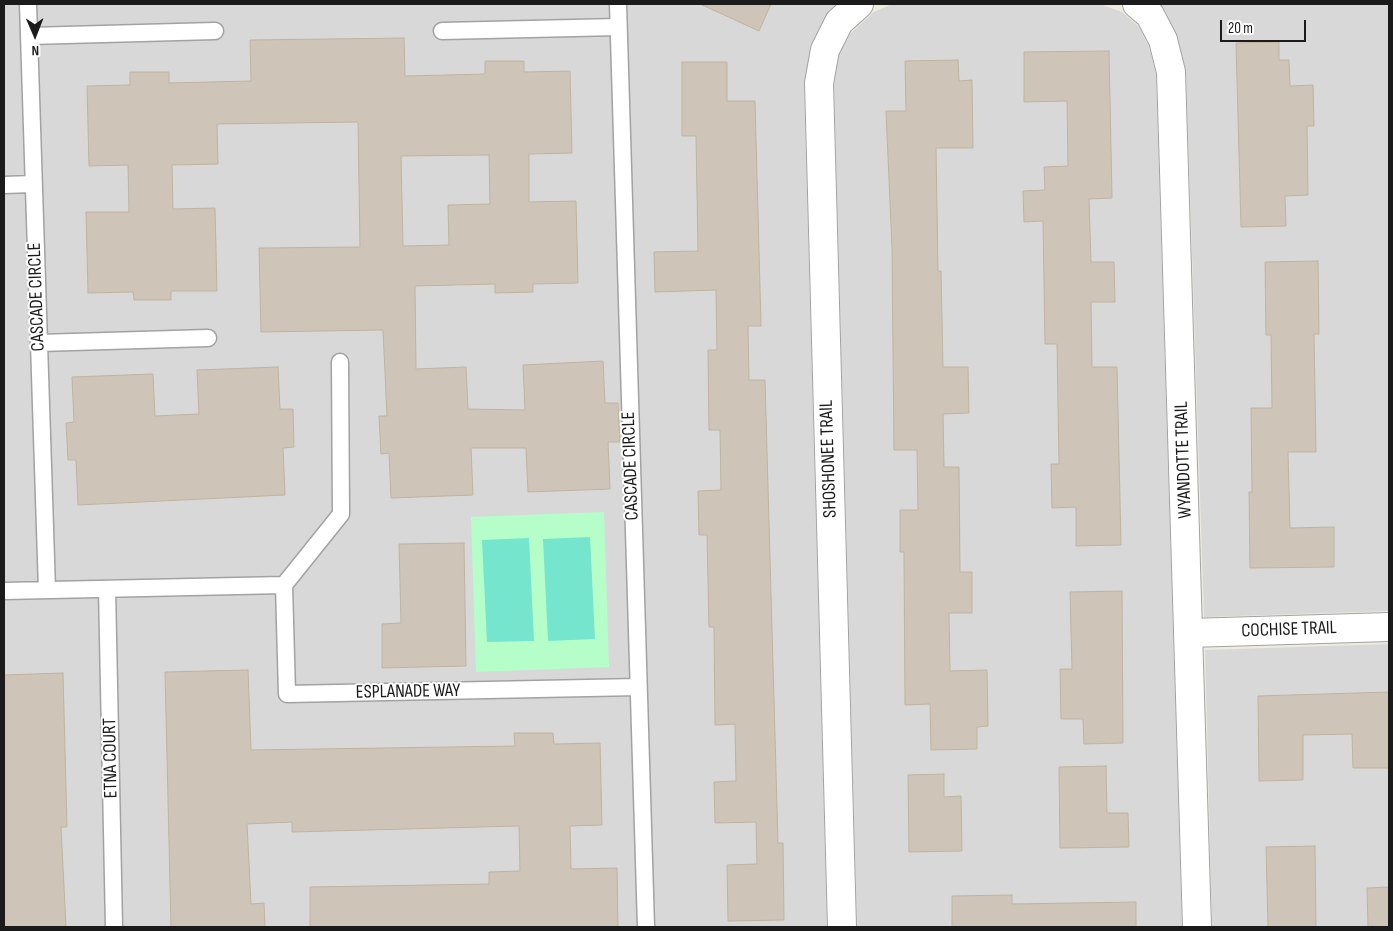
<!DOCTYPE html>
<html>
<head>
<meta charset="utf-8">
<style>
	body { margin:0 }
	#map { position:relative; width:1393px; height:931px; overflow:hidden; background:#eeebdf; font-family:"Sofia Sans Condensed",sans-serif }
	canvas { display:block }
	.frame { position:absolute; inset:0; border:5px solid #1b1b1b; pointer-events:none }
	.north { position:absolute; left:10px; top:10px; width:50px; height:50px; -webkit-text-stroke:4px #fff; paint-order:stroke; rotate:179deg; font-size:14px; font-weight:700; line-height:20px; text-align:center; color:#1b1b1b }
	.north::after { content:''; display:block; margin:auto; width:18px; height:22px; background:#1b1b1b; clip-path:polygon(50% 0,100% 100%,50% 72%,0 100%) }
	.scale { position:absolute; left:1220px; top:20px; width:86px; height:22px; box-sizing:border-box; border:2px solid #1b1b1b; border-top:0; padding-left:6px; font-size:15px; line-height:18px; white-space:nowrap; color:#1b1b1b; -webkit-text-stroke:4px #fff; paint-order:stroke }
</style>
</head>
<body>
<div id="map">
<canvas width="1393" height="931"></canvas>
<div class="frame"></div>
<div class="north">N</div>
<div class="scale">20 m</div>
</div>
<script>
const context = document.querySelector('canvas').getContext('2d');
context.lineJoin = 'round';
function paint(path, color) {
  context.fillStyle = color;
  context.fill(path, 'evenodd');
}
function toPath(rows) {
  const path = new Path2D();
  for (const r of rows) {
    path.moveTo(r[0], r[1]);
    for (let i = 2; i < r.length; i += 2) path.lineTo(r[i], r[i + 1]);
  }
  return path;
}
function trace(path, color, width, dash) {
  context.strokeStyle = color;
  context.lineWidth = width;
  context.lineCap = dash ? 'butt' : 'round';
  context.setLineDash(dash || []);
  context.stroke(path);
}
function write(font, color, halo, rows, align = 'center') {
  context.font = font + ' "Sofia Sans Condensed",sans-serif';
  context.lineWidth = 4;
  context.setLineDash([]);
  context.textBaseline = 'middle';
  context.strokeStyle = halo;
  context.fillStyle = color;
  for (const [text, x, y, turn = 0] of rows) {
    context.save();
    context.translate(x, y);
    context.rotate((+turn || 0) * Math.PI / 180);
    context.textAlign = isNaN(turn) ? turn : align;
    if (halo) context.strokeText(text, 0, 0);
    context.fillText(text, 0, 0);
    context.restore();
  }
}
const residential = toPath([
	[4,4,836,4,830,10,812,42,804,84,827,927,4,927],
	[892,4,1100,4,1122,12,1139,27,1149,47,1156,74,1182,927,857,927,834,85,838,56,850,34,874,12],
	[1159,4,1389,4,1389,611,1204,617,1186,71,1177,36],
	[1389,644,1389,927,1212,927,1205,650]
]);
const park = toPath([
	[604,512,609,667,476,672,471,517]
]);
const pitch = toPath([
	[590,537,595,639,548,641,543,539],
	[529,538,534,641,487,642,482,540]
]);
const building = toPath([
	[700,4,771,4,759,31,700,4],
	[404,38,405,76,485,74,485,61,524,61,524,72,570,71,572,153,529,154,529,202,576,201,578,283,533,284,533,292,495,293,495,284,415,286,416,369,466,367,468,409,525,410,523,365,603,361,605,403,618,403,620,442,608,442,610,489,528,492,526,448,471,448,473,495,391,498,389,453,381,454,379,416,387,416,383,330,261,332,259,248,360,247,358,122,217,124,218,164,172,165,173,209,215,208,217,291,171,291,171,300,134,300,133,292,88,293,86,212,129,212,128,165,89,166,87,86,130,85,130,72,169,72,169,83,251,81,250,40,404,38],
	[489,155,490,204,448,205,449,245,403,246,401,156,489,155],
	[1279,42,1279,60,1289,60,1290,86,1313,85,1314,126,1307,126,1308,195,1285,196,1286,226,1241,227,1236,43,1279,42],
	[1109,51,1112,198,1089,199,1091,262,1114,262,1115,302,1091,302,1092,367,1117,367,1121,545,1076,546,1076,507,1052,508,1051,464,1059,464,1057,344,1045,344,1043,221,1024,222,1023,191,1045,190,1044,167,1068,166,1067,101,1024,102,1024,52,1109,51],
	[958,60,959,81,972,80,973,148,936,148,938,271,941,271,943,367,968,367,969,413,943,414,944,467,959,467,960,572,972,572,972,613,949,613,950,671,987,670,988,726,977,727,977,749,931,750,930,704,905,705,904,552,900,552,900,510,918,510,917,450,894,450,892,248,886,111,906,111,905,61,958,60],
	[682,62,727,62,727,101,755,101,761,326,748,326,749,380,765,380,778,843,783,843,784,920,728,921,727,865,757,864,756,822,715,823,714,782,736,781,735,724,715,725,714,627,709,627,707,535,699,535,698,491,721,490,720,430,709,430,708,350,717,350,716,290,655,292,654,252,698,251,696,136,682,136,682,62],
	[1318,261,1319,334,1314,334,1316,452,1288,452,1290,528,1334,527,1334,567,1250,568,1249,492,1252,492,1251,408,1272,408,1271,335,1266,335,1265,262,1318,261],
	[278,367,280,409,293,409,294,447,283,448,285,495,78,505,76,460,68,460,66,423,74,422,72,377,153,374,155,416,199,414,197,370,278,367],
	[464,543,466,666,382,668,382,624,401,623,399,544,464,543],
	[1122,591,1123,743,1084,744,1083,719,1061,719,1060,669,1072,669,1070,592,1122,591],
	[248,670,251,750,515,746,514,733,553,733,554,744,600,743,602,825,570,826,571,869,617,868,618,927,310,927,310,887,489,884,489,872,520,871,519,826,292,832,292,822,247,824,251,904,264,903,265,927,171,927,165,672,248,670],
	[63,673,67,827,61,827,66,927,4,927,4,675,63,673],
	[1389,692,1389,768,1353,768,1352,734,1303,735,1303,780,1259,781,1258,696,1389,692],
	[1106,766,1107,813,1128,813,1129,847,1060,848,1059,767,1106,766],
	[944,774,944,797,961,796,962,851,909,852,908,775,944,774],
	[1315,846,1316,927,1268,927,1266,847,1315,846],
	[1389,887,1389,927,1368,927,1367,888,1389,887],
	[1012,895,1012,904,1136,902,1136,927,952,927,952,896,1012,895]
]);
const lane = toPath([
	[28,4,47,590],
	[618,4,646,927],
	[442,31,618,27],
	[29,36,215,31],
	[4,185,33,184],
	[39,343,208,338],
	[340,362,341,514,284,585,287,694,638,687],
	[107,589,114,927],
	[4,591,284,585]
]);
const street = toPath([
	[1137,4,1150,15,1163,40,1171,72,1197,927],
	[1189,633,1389,627],
	[842,927,819,83,825,50,839,22,859,4]
]);
const streetNames = [
	["CASCADE CIRCLE",37,297,-92],
	["SHOSHONEE TRAIL",829,459,-92],
	["WYANDOTTE TRAIL",1184,460,-92],
	["CASCADE CIRCLE",631,466,-92],
	["COCHISE TRAIL",1289,630,-2],
	["ESPLANADE WAY",408,692,-1],
	["ETNA COURT",111,758,-91]
];
paint(residential, '#d9d8d8');
paint(park, '#b6fec9');
paint(pitch, '#75e5ce');
paint(building, '#cec5b8');
trace(building, '#c0b4a0', 1);
trace(lane, '#a2a2a2', 19);
trace(street, '#a2a2a2', 30);
trace(lane, '#fff', 16);
trace(street, '#fff', 28);
write('19px', '#1b1b1b', '#fff', streetNames);
</script>
</body>
</html>
